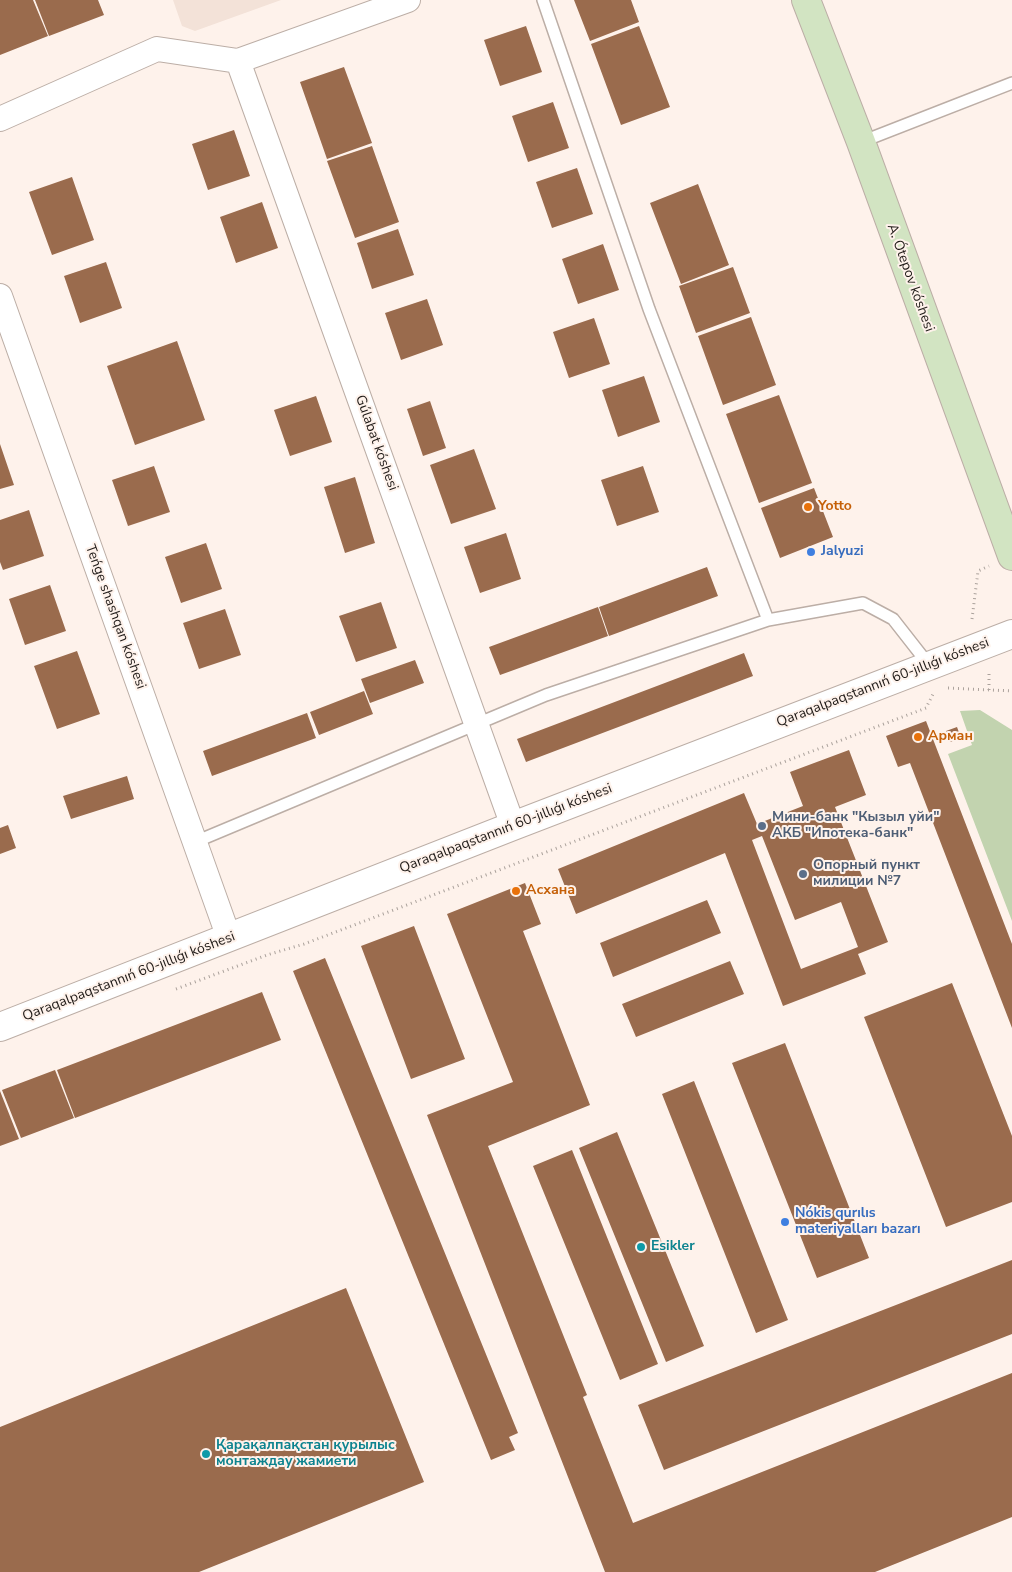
<!DOCTYPE html>
<html>
<head>
<meta charset="utf-8">
<style>
	body { margin:0 }
	canvas { display:block; background:#fef2eb }
</style>
</head>
<body>
<canvas width="1012" height="1572"></canvas>
<script>
const context = document.querySelector('canvas').getContext('2d');
context.lineJoin = 'round';
function paint(path, color) {
  context.fillStyle = color;
  context.fill(path, 'evenodd');
}
function toPath(rows) {
  const path = new Path2D();
  for (const r of rows) {
    path.moveTo(r[0], r[1]);
    for (let i = 2; i < r.length; i += 2) path.lineTo(r[i], r[i + 1]);
  }
  return path;
}
function trace(path, color, width, dash) {
  context.strokeStyle = color;
  context.lineWidth = width;
  context.lineCap = dash ? 'butt' : 'round';
  context.setLineDash(dash || []);
  context.stroke(path);
}
function write(font, color, halo, rows, align = 'center') {
  context.font = font + ' "Nunito Sans",sans-serif';
  context.lineWidth = 4;
  context.setLineDash([]);
  context.textBaseline = 'middle';
  context.strokeStyle = halo;
  context.fillStyle = color;
  for (const [text, x, y, turn = 0] of rows) {
    context.save();
    context.translate(x, y);
    context.rotate((+turn || 0) * Math.PI / 180);
    context.textAlign = isNaN(turn) ? turn : align;
    if (halo) context.strokeText(text, 0, 0);
    context.fillText(text, 0, 0);
    context.restore();
  }
}
const built = toPath([
	[173,0,281,0,195,31,182,26]
]);
const green = toPath([
	[980,710,1012,730,1012,921,948,754,972,745,960,711]
]);
const building = toPath([
	[0,0,33,0,48,36,0,55],
	[35,0,98,0,104,15,49,36],
	[574,0,631,0,639,22,590,41],
	[526,26,542,72,500,86,484,40],
	[639,26,670,107,621,125,591,44],
	[344,67,372,143,327,159,300,82],
	[553,102,569,148,528,162,512,116],
	[234,130,250,176,208,190,192,144],
	[372,146,399,222,355,238,327,161],
	[577,168,593,214,552,228,536,182],
	[72,177,94,240,52,255,29,192],
	[698,184,729,265,681,284,650,203],
	[262,202,278,248,236,263,220,217],
	[398,229,414,275,372,289,357,243],
	[603,244,619,290,578,304,562,259],
	[106,262,122,308,80,323,64,276],
	[733,267,750,313,696,333,679,286],
	[427,299,443,345,401,360,385,313],
	[751,317,776,385,723,405,698,336],
	[594,318,610,364,569,378,553,332],
	[177,341,205,420,135,445,107,366],
	[644,376,660,422,618,437,602,390],
	[779,395,812,483,759,503,726,414],
	[316,396,332,442,290,456,274,410],
	[430,401,446,448,423,456,407,409],
	[0,444,14,485,0,489],
	[474,449,496,509,451,524,430,465],
	[154,466,170,512,128,526,112,480],
	[643,466,659,512,617,526,601,480],
	[355,477,375,543,345,553,324,487],
	[814,488,833,537,780,558,761,508],
	[29,510,44,556,3,570,0,562,0,520],
	[506,533,521,579,480,593,464,547],
	[206,543,222,589,181,603,165,557],
	[707,567,718,596,609,636,599,607],
	[50,585,66,631,25,645,9,599],
	[381,602,397,648,356,662,339,616],
	[598,607,608,636,500,675,489,647],
	[225,609,241,655,199,669,183,623],
	[77,651,100,714,57,729,34,666],
	[744,653,753,676,526,762,517,739],
	[415,660,424,683,370,703,361,679],
	[364,691,373,714,319,735,310,712],
	[307,713,316,738,212,776,203,751],
	[926,721,1012,944,1012,1028,910,763,898,767,886,736],
	[957,727,961,738,950,742,946,731],
	[849,750,866,795,835,807,888,942,858,954,866,974,783,1006,725,853,576,914,558,869,744,793,757,824,803,806,790,772],
	[762,836,795,920,841,902,858,947,801,969,752,840],
	[127,776,134,799,71,819,63,796],
	[8,825,16,848,0,854,0,828],
	[525,883,541,924,523,931,590,1105,488,1146,587,1395,583,1397,633,1523,1012,1373,1012,1517,875,1572,605,1572,427,1115,513,1082,447,914],
	[707,900,721,933,613,977,600,943],
	[414,926,465,1059,411,1079,361,946],
	[325,958,518,1433,509,1437,515,1450,491,1460,293,971],
	[730,961,744,994,636,1037,622,1004],
	[952,983,1012,1136,1012,1202,946,1227,864,1017],
	[262,992,281,1040,75,1118,57,1070],
	[785,1043,869,1258,817,1278,732,1063],
	[55,1070,74,1118,21,1138,2,1090],
	[694,1081,788,1320,756,1333,662,1094],
	[0,1091,19,1139,0,1146],
	[617,1132,704,1346,666,1362,579,1148],
	[572,1150,658,1364,620,1380,533,1166],
	[1012,1260,1012,1334,664,1470,638,1405],
	[346,1288,424,1482,199,1572,0,1572,0,1427]
]);
const path = toPath([
	[972,619,978,571,989,566],
	[948,688,1012,691],
	[989,690,989,672],
	[176,989,267,955,304,944,926,708,934,692]
]);
const service = toPath([
	[543,0,649,309,768,620],
	[861,142,1012,83],
	[195,842,546,695,768,620,863,603,893,619,929,665]
]);
const minor = toPath([
	[238,61,513,826],
	[0,119,157,49,238,61,408,0],
	[0,296,229,938]
]);
const tertiary = toPath([
	[0,1027,513,826,1012,634]
]);
const secondary = toPath([
	[806,0,861,142,1012,556]
]);
const markers = [
	[808,507,5,"#e8710a"],
	[811,552,5,"#3f7fe0"],
	[918,737,5,"#e8710a"],
	[762,826,5,"#5c6f8a"],
	[803,874,5,"#5c6f8a"],
	[516,891,5,"#e8710a"],
	[785,1222,5,"#3f7fe0"],
	[641,1247,5,"#0f9aa8"],
	[206,1454,5,"#0f9aa8"]
];
const streetNames = [
	["A. Ótepov kóshesi",910,278,70],
	["Gúlabat kóshesi",376,443,70],
	["Teńge shashqan kóshesi",115,617,70],
	["Qaraqalpaqstannıń 60-jıllıǵı kóshesi",883,683,-21],
	["Qaraqalpaqstannıń 60-jıllıǵı kóshesi",506,829,-21],
	["Qaraqalpaqstannıń 60-jıllıǵı kóshesi",129,977,-21]
];
const foodNames = [
	["Yotto",818,507],
	["Арман",928,737],
	["Асхана",526,891]
];
const shopNames = [
	["Jalyuzi",821,552],
	["Nókis qurılıs",795,1214],
	["materiyalları bazarı",795,1230]
];
const serviceNames = [
	["Мини-банк \"Кызыл уйи\"",772,818],
	["АКБ \"Ипотека-банк\"",772,834],
	["Опорный пункт",813,866],
	["милиции №7",813,882]
];
const cultureNames = [
	["Esikler",651,1247],
	["Қарақалпақстан қурылыс",216,1446],
	["монтаждау жамиети",216,1462]
];
paint(built, '#f3e2d8');
paint(green, '#c2d3af');
paint(building, '#9a6b4d');
trace(service, '#bcaea6', 14);
trace(minor, '#bcaea6', 26);
trace(tertiary, '#bcaea6', 30);
trace(secondary, '#bcaea6', 30);
trace(path, '#aba29c', 3, [1, 4]);
trace(service, '#fff', 11);
trace(minor, '#fff', 24);
trace(tertiary, '#fff', 28);
trace(secondary, '#d2e4c2', 28);
for (const [x, y, r, color] of markers) {
  const dot = new Path2D();
  dot.arc(x, y, r, 0, 2 * Math.PI);
  context.fillStyle = color;
  context.fill(dot);
  trace(dot, '#fef2eb', 2);
}
write('14px', '#1f1a17', '#fef2eb', streetNames);
write('bold 14px', '#c56008', '#fef2eb', foodNames, 'left');
write('bold 14px', '#366cbe', '#fef2eb', shopNames, 'left');
write('bold 14px', '#4e5e75', '#fef2eb', serviceNames, 'left');
write('bold 14px', '#0d838f', '#fef2eb', cultureNames, 'left');
</script>
</body>
</html>
